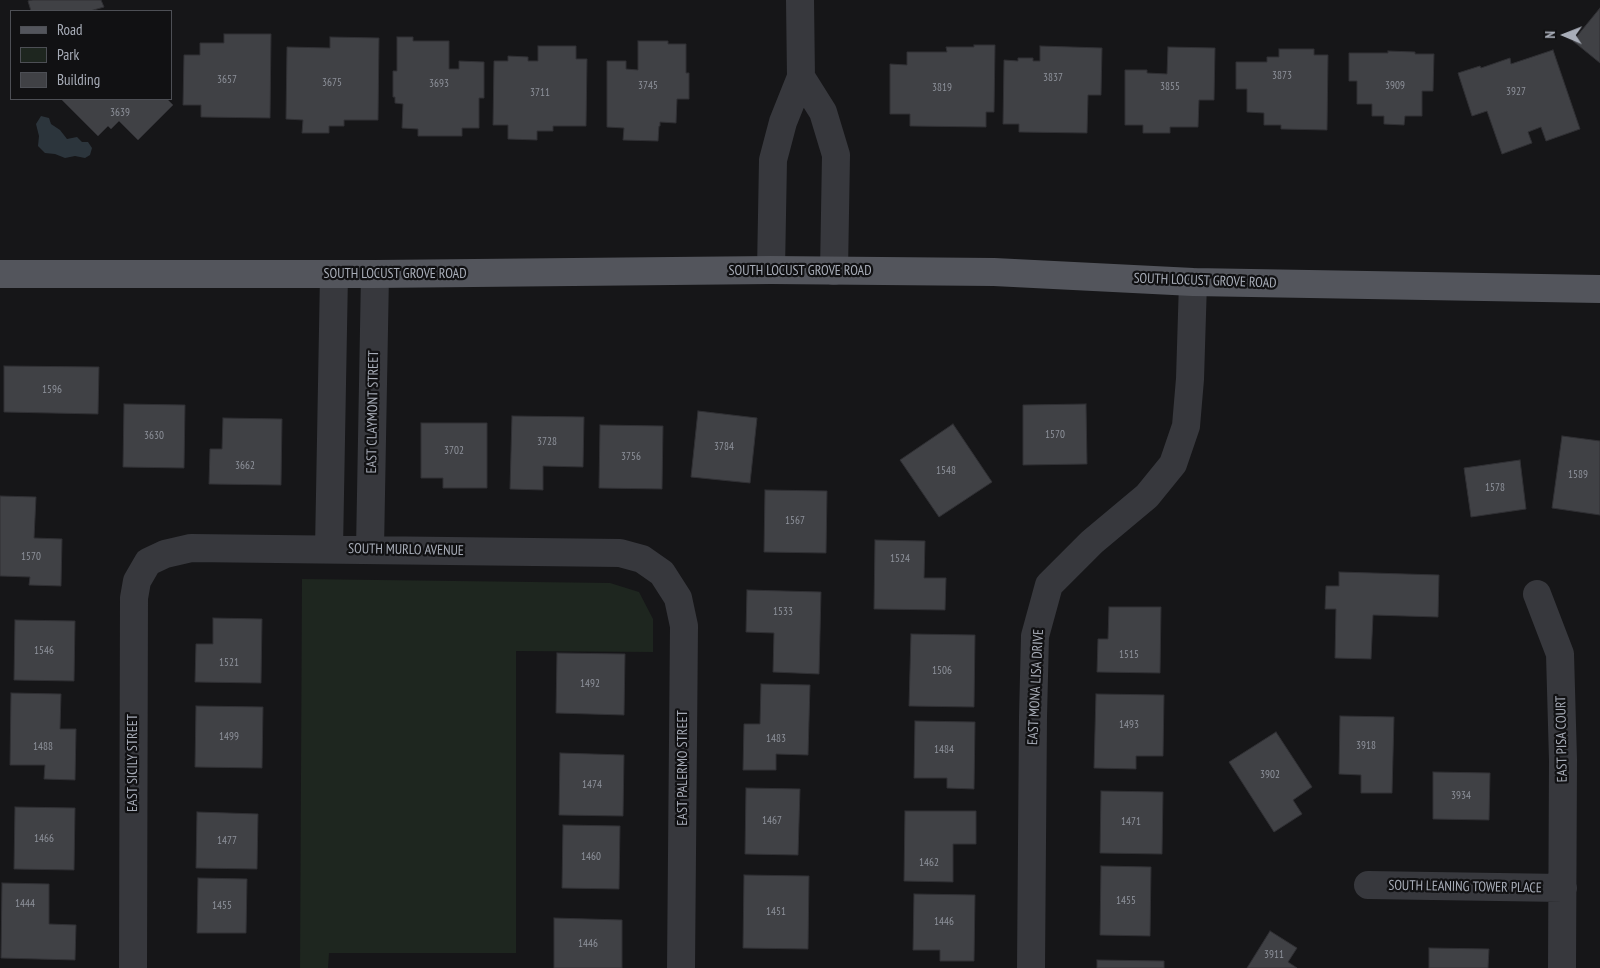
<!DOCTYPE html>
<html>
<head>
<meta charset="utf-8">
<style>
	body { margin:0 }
	#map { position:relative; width:1600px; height:968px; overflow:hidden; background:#161618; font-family:"PT Sans Narrow",sans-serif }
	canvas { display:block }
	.legend { position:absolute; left:10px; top:10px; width:162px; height:90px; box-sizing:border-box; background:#111113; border:1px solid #4d4f55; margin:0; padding:6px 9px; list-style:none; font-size:15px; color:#a8adb8 }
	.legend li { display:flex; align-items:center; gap:10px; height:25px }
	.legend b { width:25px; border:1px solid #4d4f55 }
	.north { position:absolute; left:1540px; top:10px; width:50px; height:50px; -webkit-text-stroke:4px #111113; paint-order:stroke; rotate:271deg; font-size:14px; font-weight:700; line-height:20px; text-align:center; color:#a8adb8 }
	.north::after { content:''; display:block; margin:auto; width:18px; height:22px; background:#a8adb8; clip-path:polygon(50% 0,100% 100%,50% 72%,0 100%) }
</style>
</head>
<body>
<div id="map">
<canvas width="1600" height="968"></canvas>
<ul class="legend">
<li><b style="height:6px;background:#53555c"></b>Road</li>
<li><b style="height:14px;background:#1e261f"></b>Park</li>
<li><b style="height:14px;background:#404145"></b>Building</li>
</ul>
<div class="north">N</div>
</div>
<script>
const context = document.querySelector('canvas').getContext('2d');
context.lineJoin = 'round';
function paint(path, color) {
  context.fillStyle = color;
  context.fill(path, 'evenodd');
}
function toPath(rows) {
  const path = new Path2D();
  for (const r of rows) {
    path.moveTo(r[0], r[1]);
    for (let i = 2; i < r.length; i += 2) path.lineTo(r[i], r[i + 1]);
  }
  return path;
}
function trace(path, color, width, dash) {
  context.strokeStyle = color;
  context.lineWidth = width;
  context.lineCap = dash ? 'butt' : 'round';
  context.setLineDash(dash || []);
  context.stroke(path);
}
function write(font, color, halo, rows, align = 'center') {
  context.font = font + ' "PT Sans Narrow",sans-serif';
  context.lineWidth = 4.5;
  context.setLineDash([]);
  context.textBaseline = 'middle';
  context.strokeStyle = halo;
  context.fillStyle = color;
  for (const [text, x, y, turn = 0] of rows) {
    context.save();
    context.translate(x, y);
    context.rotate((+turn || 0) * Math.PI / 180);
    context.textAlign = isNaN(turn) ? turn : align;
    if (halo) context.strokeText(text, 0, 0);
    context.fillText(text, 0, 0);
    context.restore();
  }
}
const green = toPath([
	[302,579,610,583,639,592,653,619,653,652,516,651,516,953,329,953,328,968,300,968]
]);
const water = toPath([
	[41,116,49,118,51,124,60,130,67,139,77,137,82,142,88,142,92,148,90,155,85,158,75,156,65,158,55,154,45,153,38,146,39,136,36,124]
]);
const building = toPath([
	[32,0,101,0,104,7,90,11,31,11,28,1,32,0],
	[1600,8,1600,63,1573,41,1600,8],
	[224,34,271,34,270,118,201,117,201,105,183,105,184,55,200,55,200,43,224,43,224,34],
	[330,37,379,38,378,120,344,120,344,126,329,126,329,133,302,133,303,120,286,119,287,47,330,48,330,37],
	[397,37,413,37,413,41,449,41,449,69,459,69,459,61,484,62,484,98,479,98,479,128,462,128,462,136,418,136,418,129,402,128,403,104,395,103,395,97,393,97,393,71,397,71,397,37],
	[638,41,668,41,668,44,686,44,686,73,689,73,689,99,677,99,676,123,660,122,660,126,659,126,658,141,623,140,624,128,607,127,607,61,626,61,626,69,638,70,638,41],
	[974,45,995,45,994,112,986,112,986,127,910,126,910,114,890,114,890,64,907,65,907,52,947,52,946,47,974,47,974,45],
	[538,46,576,46,576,59,587,59,586,126,553,126,553,131,537,131,537,140,508,139,508,125,493,125,494,61,508,61,508,56,528,57,528,61,538,61,538,46],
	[1040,46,1102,48,1101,95,1088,95,1087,133,1019,132,1019,124,1003,124,1004,60,1018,61,1018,58,1033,58,1033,61,1040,61,1040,46],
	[1168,47,1215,48,1214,100,1199,100,1198,127,1170,127,1170,133,1143,133,1143,125,1125,125,1125,70,1147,70,1147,73,1167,74,1168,47],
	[1279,49,1314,49,1314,55,1328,55,1327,130,1281,129,1281,125,1264,125,1264,113,1247,112,1247,89,1236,89,1236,62,1267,62,1267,57,1279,57,1279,49],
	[1553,50,1580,129,1546,141,1541,127,1528,132,1532,143,1502,154,1487,111,1472,116,1458,73,1480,66,1481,68,1510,58,1511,64,1553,50],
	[1388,51,1415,52,1415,54,1434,54,1433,91,1422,91,1422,116,1405,116,1404,125,1384,124,1384,116,1372,116,1372,104,1357,104,1357,81,1349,81,1349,53,1388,53,1388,51],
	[61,99,167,99,173,105,138,140,119,121,111,129,108,126,98,136,61,99],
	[4,366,99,367,98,414,4,412,4,366],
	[124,404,185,405,184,468,123,467,124,404],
	[1086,404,1087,464,1023,465,1023,405,1086,404],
	[698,411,757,418,750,483,691,477,698,411],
	[512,416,584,417,583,467,543,466,543,490,510,489,512,416],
	[223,418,282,419,281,485,209,484,210,449,222,449,223,418],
	[421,423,487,423,487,488,443,488,443,478,421,478,421,423],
	[953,424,992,482,939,517,900,460,953,424],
	[600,425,663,426,662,489,599,488,600,425],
	[1562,436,1600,441,1600,515,1552,508,1562,436],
	[1520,460,1526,509,1471,517,1464,468,1520,460],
	[765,490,827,491,826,553,764,552,765,490],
	[0,496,36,497,34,538,62,539,61,586,29,585,30,577,0,576,0,496],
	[875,540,925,541,924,578,946,578,945,610,874,609,875,540],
	[1339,572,1439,575,1438,617,1373,615,1371,659,1335,658,1336,609,1325,609,1326,586,1339,586,1339,572],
	[747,590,821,592,819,674,773,672,774,633,746,632,747,590],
	[1109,607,1161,607,1160,673,1097,672,1098,639,1108,639,1109,607],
	[213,618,262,619,261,683,195,682,196,644,213,644,213,618],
	[15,620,75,621,74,681,14,680,15,620],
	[911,634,975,635,974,707,909,706,911,634],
	[557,653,625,654,624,715,556,713,557,653],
	[761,684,810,685,808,755,776,754,776,770,743,770,744,724,760,724,761,684],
	[11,693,61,694,60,729,76,729,75,780,44,779,45,765,10,765,11,693],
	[1096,694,1164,695,1163,756,1136,756,1136,769,1094,768,1096,694],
	[196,706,263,707,262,768,195,767,196,706],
	[1340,716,1394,717,1392,793,1361,793,1361,775,1339,774,1340,716],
	[915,721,975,722,974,789,947,788,947,778,914,778,915,721],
	[1276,732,1312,787,1293,800,1302,814,1274,832,1229,762,1276,732],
	[560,753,624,755,623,816,559,815,560,753],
	[1433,772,1490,773,1489,820,1433,819,1433,772],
	[746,788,800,789,798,855,745,854,746,788],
	[1101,791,1163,792,1162,854,1100,853,1101,791],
	[15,807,75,808,74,870,14,869,15,807],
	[905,811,976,811,976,844,953,844,953,882,904,881,905,811],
	[197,812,258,814,257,869,196,868,197,812],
	[563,825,620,826,619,889,562,888,563,825],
	[1101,866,1151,867,1150,936,1100,935,1101,866],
	[744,875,809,876,808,949,743,948,744,875],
	[198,878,247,879,246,933,197,933,198,878],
	[2,883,49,884,49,924,76,925,75,960,1,958,2,883],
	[914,894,975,895,974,961,940,961,940,950,913,950,914,894],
	[554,918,622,920,622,968,554,968,554,918],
	[1270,931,1297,948,1288,962,1297,968,1247,968,1270,931],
	[1429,948,1489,949,1488,968,1429,968,1429,948],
	[1097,960,1164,961,1164,968,1097,968,1097,960]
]);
const minor = toPath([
	[801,77,823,112,836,155,834,271],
	[771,270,773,160,783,122,801,77,800,0],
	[329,549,334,274],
	[370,549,375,274],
	[1537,594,1560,654,1563,760,1562,968],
	[1368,885,1563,888],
	[133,968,134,598,137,581,148,562,165,554,191,548,620,553,642,559,662,573,678,598,684,626,681,968],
	[1031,968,1033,717,1035,636,1049,585,1092,542,1147,496,1173,464,1186,426,1190,379,1193,282]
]);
const major = toPath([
	[0,274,375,274,771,270,994,272,1193,282,1600,289]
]);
const numberNames = [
	["3873",1282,76],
	["3837",1053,78],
	["3657",227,80],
	["3675",332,83],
	["3693",439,84],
	["3745",648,86],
	["3909",1395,86],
	["3855",1170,87],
	["3819",942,88],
	["3927",1516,92],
	["3711",540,93],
	["3639",120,113],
	["1596",52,390],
	["1570",1055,435],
	["3630",154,436],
	["3728",547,442],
	["3784",724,447],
	["3702",454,451],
	["3756",631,457],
	["3662",245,466],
	["1548",946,471],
	["1589",1578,475],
	["1578",1495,488],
	["1567",795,521],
	["1570",31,557],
	["1524",900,559],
	["1533",783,612],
	["1546",44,651],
	["1515",1129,655],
	["1521",229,663],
	["1506",942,671],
	["1492",590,684],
	["1493",1129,725],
	["1499",229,737],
	["1483",776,739],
	["3918",1366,746],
	["1488",43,747],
	["1484",944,750],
	["3902",1270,775],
	["1474",592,785],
	["3934",1461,796],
	["1467",772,821],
	["1471",1131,822],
	["1466",44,839],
	["1477",227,841],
	["1460",591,857],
	["1462",929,863],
	["1455",1126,901],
	["1444",25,904],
	["1455",222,906],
	["1451",776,912],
	["1446",944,922],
	["1446",588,944],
	["3911",1274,955]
];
const streetNames = [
	["SOUTH LOCUST GROVE ROAD",800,271],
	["SOUTH LOCUST GROVE ROAD",395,274],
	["SOUTH LOCUST GROVE ROAD",1205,281,2],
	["EAST CLAYMONT STREET",373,412,-89],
	["SOUTH MURLO AVENUE",406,550,1],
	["EAST MONA LISA DRIVE",1036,687,-87],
	["EAST PISA COURT",1562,739,-91],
	["EAST SICILY STREET",133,763,-90],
	["EAST PALERMO STREET",683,768,-90],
	["SOUTH LEANING TOWER PLACE",1465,887,1]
];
paint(green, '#1e261f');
paint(water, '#2c353c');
paint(building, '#404145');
trace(building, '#303034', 1);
trace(minor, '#37383d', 28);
trace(major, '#53555c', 28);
write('11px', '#8e929b', null, numberNames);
write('14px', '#a8adb8', '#111113', streetNames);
</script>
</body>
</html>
